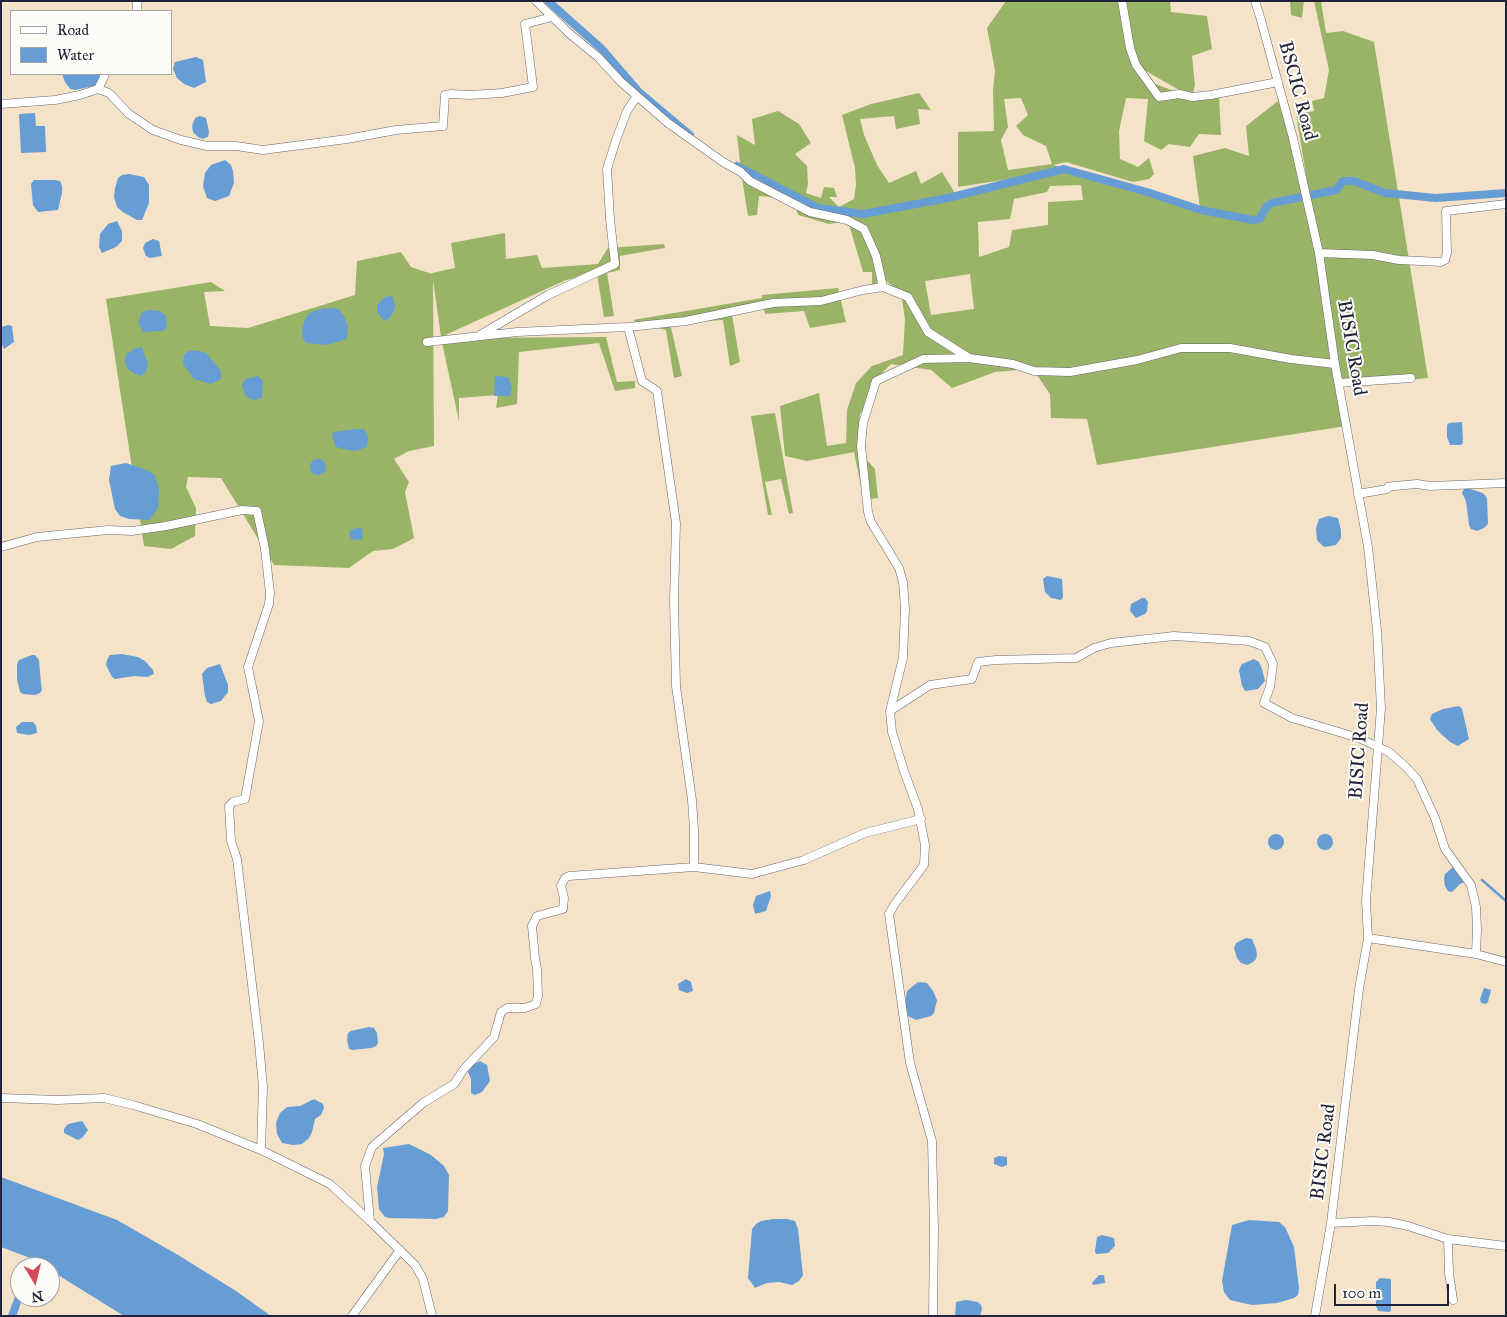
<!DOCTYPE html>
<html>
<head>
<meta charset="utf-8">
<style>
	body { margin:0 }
	#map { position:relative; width:1507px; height:1317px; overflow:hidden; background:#f4e3c9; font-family:"IM FELL Great Primer",serif }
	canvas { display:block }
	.frame { position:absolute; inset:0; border:2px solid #22223b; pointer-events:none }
	.legend { position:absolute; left:10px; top:10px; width:162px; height:65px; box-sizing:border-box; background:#fdfcf7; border:1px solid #a5a5ac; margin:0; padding:6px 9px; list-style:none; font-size:15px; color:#22223b }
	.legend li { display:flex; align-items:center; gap:10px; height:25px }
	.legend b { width:25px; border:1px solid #a5a5ac }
	.north { position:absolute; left:10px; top:1257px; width:50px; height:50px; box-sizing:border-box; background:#fdfcf7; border:1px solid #a5a5ac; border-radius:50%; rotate:171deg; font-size:14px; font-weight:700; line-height:20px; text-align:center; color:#22223b }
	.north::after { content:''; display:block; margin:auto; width:18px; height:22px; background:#d1495b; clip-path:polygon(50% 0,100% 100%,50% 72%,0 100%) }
	.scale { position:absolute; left:1334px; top:1284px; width:115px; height:22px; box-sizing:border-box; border:2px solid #22223b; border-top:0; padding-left:6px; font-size:15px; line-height:18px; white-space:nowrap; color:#22223b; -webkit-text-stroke:4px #fdfcf7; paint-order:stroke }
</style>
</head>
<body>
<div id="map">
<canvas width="1507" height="1317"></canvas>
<div class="frame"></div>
<ul class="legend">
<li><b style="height:6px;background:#fff"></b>Road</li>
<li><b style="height:14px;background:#669dd4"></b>Water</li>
</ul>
<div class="north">N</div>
<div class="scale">100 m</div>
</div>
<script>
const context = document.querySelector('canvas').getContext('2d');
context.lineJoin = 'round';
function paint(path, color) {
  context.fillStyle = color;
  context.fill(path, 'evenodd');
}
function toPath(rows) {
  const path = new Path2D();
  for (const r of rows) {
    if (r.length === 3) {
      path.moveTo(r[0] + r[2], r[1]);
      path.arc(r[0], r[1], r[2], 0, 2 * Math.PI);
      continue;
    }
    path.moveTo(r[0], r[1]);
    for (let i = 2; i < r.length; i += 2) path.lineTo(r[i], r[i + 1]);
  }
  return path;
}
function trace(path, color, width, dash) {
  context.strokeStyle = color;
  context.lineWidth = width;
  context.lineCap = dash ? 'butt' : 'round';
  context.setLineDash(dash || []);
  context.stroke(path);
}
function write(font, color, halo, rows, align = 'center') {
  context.font = font + ' "IM FELL Great Primer",serif';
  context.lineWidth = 4;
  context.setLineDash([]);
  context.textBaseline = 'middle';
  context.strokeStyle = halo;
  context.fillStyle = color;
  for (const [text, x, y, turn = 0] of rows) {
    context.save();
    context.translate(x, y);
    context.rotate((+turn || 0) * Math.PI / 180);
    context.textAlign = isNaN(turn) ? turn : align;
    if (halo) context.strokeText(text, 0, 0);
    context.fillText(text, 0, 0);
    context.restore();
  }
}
const forest = toPath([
	[1006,1,1170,1,1171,12,1207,16,1212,49,1192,56,1195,85,1192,97,1219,95,1221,135,1199,134,1190,147,1169,144,1161,150,1144,141,1148,99,1126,98,1119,131,1120,159,1138,167,1149,158,1154,174,1149,179,1133,182,1066,162,1053,165,1200,209,1193,156,1225,148,1249,156,1246,126,1278,101,1291,138,1318,248,1296,114,1314,111,1312,101,1324,98,1329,70,1314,1,1321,1,1326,33,1343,31,1374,42,1428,378,1341,386,1335,364,1230,348,1181,348,1070,372,1030,369,995,372,952,388,931,370,891,364,873,382,871,400,860,414,858,433,866,445,865,458,875,469,878,498,864,500,854,452,807,461,785,456,780,406,819,393,827,446,846,443,847,410,856,383,872,366,903,355,905,319,901,292,882,278,872,286,872,272,863,272,848,221,829,224,798,215,795,205,770,197,759,196,757,215,748,216,741,172,737,135,755,145,752,119,778,111,799,124,811,143,795,154,807,166,808,184,806,193,821,198,824,187,834,188,837,197,829,197,839,207,854,199,856,185,855,168,842,115,871,104,919,93,931,110,918,109,920,124,896,129,894,116,860,119,864,135,877,165,889,183,916,171,921,184,942,172,956,195,1054,172,958,187,958,132,994,131,993,91,995,70,987,28],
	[1137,66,1188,95,1188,96,1147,81],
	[1021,98,1028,115,1016,126,1023,135,1046,146,1052,164,1008,170,1001,140,1008,127,1004,99],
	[1081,185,1083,200,1048,202,1048,225,1012,230,1009,247,979,257,978,222,1010,219,1014,199,1047,192,1050,186],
	[970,274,974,309,931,315,925,281],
	[1290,1,1304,1,1302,18,1291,15],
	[505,233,506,259,537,255,542,268,598,264,608,248,664,244,665,248,620,256,620,270,607,273,614,316,604,317,597,274,566,280,441,337,433,280,434,446,409,451,394,459,409,482,405,492,414,538,393,549,373,551,349,568,274,565,221,478,188,477,186,487,196,508,195,536,171,549,144,546,106,299,211,282,225,291,204,292,210,326,248,328,355,295,357,261,401,252,411,267,432,274,432,273,455,268,451,243],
	[838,288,846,322,810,328,804,311,765,314,764,309,732,315,740,362,730,366,723,320,670,323,682,376,674,378,666,330,640,324,633,320,762,298,762,295],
	[606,337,617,382,635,381,635,388,615,391,599,343,519,352,517,404,496,408,498,395,459,398,459,421,441,338],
	[1230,349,1332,368,1346,426,1097,465,1087,419,1051,418,1050,394,1035,372,1071,375,1182,350],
	[775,413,793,513,789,514,781,479,765,482,772,515,768,515,751,416]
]);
const water = toPath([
	[196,57,203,60,206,82,194,88,184,84,177,78,173,69,175,62],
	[62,74,100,74,100,75,98,85,75,90,70,89,65,82],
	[35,113,36,126,45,126,46,152,21,153,19,114],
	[200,116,206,118,209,132,208,137,202,139,198,137,193,132,192,126,195,118],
	[225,160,231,165,233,171,234,183,229,196,215,201,207,198,203,186,205,173,211,165],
	[129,174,144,177,149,185,149,203,142,220,137,220,123,212,117,207,114,197,115,188,118,178,122,175],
	[34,180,54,180,60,181,62,186,62,193,58,210,38,212,33,205,32,195,31,184],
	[117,221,122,231,122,241,116,247,102,253,99,247,100,234,108,224],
	[153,239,159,241,162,256,150,258,146,256,143,248,145,243],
	[392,296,396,307,390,318,384,321,377,312,377,305,385,297],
	[332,308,338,309,344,316,348,326,347,339,326,345,306,343,302,336,302,329,306,317,310,313,319,309],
	[149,310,160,311,165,315,167,323,166,329,162,331,143,332,138,323,142,312],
	[8,325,12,326,14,342,4,349,1,342,1,327],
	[142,347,148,365,145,373,141,376,135,374,128,369,125,364,125,358,127,354,134,349],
	[190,350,199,351,206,353,221,371,221,379,211,384,194,379,183,364,184,355],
	[258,376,263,381,262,398,254,400,250,399,245,395,242,385,245,379],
	[495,376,508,377,512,388,510,396,494,396],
	[1462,422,1463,443,1461,445,1450,445,1447,437,1447,425,1449,423],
	[355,429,364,429,368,437,367,447,355,451,338,448,335,445,332,436,334,432],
	[318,467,8],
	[126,463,144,469,155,475,159,490,158,508,150,520,129,519,120,516,115,509,109,480,111,466],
	[1467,488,1483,493,1487,498,1488,524,1484,528,1477,531,1471,529,1469,525,1466,501,1462,493,1464,489],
	[1328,516,1338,518,1341,530,1341,538,1336,545,1324,547,1317,540,1316,528,1319,519],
	[358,527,362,529,363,539,351,540,349,535,350,531],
	[1047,576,1062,579,1063,597,1061,600,1051,598,1045,592,1043,579],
	[1142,598,1145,598,1148,602,1147,611,1145,614,1136,618,1130,611,1131,604],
	[122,654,138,657,145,661,153,670,154,674,147,677,134,676,115,679,112,677,106,665,107,660,110,655],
	[32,655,35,655,39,660,41,683,42,690,40,693,35,695,23,694,20,692,17,679,17,664,19,660],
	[1254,659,1259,662,1262,669,1265,681,1258,689,1245,691,1242,686,1239,670,1242,664],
	[220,664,228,685,228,692,221,701,211,704,207,702,205,696,202,674,207,668],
	[1459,706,1462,709,1469,739,1458,746,1450,742,1437,730,1430,719,1432,714,1443,709],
	[22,722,33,722,36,726,37,733,29,735,17,733,16,727],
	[1276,842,8],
	[1325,842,8],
	[1453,867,1457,873,1464,876,1464,882,1460,884,1452,892,1448,891,1445,886,1444,879,1445,874],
	[770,891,771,896,766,911,755,914,753,905,756,896],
	[1246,938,1252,939,1256,949,1257,955,1256,959,1253,962,1247,965,1241,963,1237,958,1234,948,1236,943],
	[686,979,691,982,693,991,687,993,679,990,678,984],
	[918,982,927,983,933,991,937,1000,934,1013,931,1016,916,1020,908,1016,905,1002,907,991],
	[1484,988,1491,990,1488,1002,1486,1004,1481,1003,1480,999],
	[369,1027,374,1028,377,1033,378,1043,376,1046,371,1048,353,1050,349,1049,347,1040,348,1033,351,1031],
	[480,1061,487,1065,490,1081,482,1092,475,1095,471,1093,471,1079,468,1072,468,1068,472,1065],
	[314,1099,323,1104,324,1108,321,1115,315,1119,312,1132,309,1138,302,1144,293,1145,282,1143,277,1134,276,1123,280,1113,287,1107,300,1106],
	[82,1121,88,1130,82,1138,78,1140,64,1133,64,1129,68,1124],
	[409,1144,431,1155,444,1166,449,1175,448,1211,444,1217,436,1219,389,1218,385,1217,379,1209,377,1187,384,1154,383,1148],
	[999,1156,1007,1157,1007,1165,1002,1167,994,1164,994,1158],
	[1,1177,117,1220,178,1255,236,1291,271,1316,124,1316,50,1270,50,1267,45,1267,33,1259,1,1247],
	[773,1219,787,1219,795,1221,798,1229,803,1275,799,1281,792,1285,779,1282,767,1283,755,1288,748,1278,752,1229,756,1224,761,1221],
	[1249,1220,1279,1222,1285,1227,1294,1247,1299,1288,1298,1295,1294,1298,1277,1303,1252,1305,1230,1300,1224,1292,1222,1281,1232,1225],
	[1102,1235,1114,1238,1115,1246,1108,1253,1096,1254,1095,1251,1097,1237],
	[1099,1275,1104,1275,1105,1283,1093,1285,1092,1283],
	[1380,1278,1391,1279,1391,1310,1390,1312,1378,1311,1376,1306,1376,1282],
	[966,1300,978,1302,981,1305,982,1309,980,1316,955,1316,956,1302]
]);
const stream = toPath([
	[1482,880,1506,901]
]);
const canal = toPath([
	[548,1,602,49,639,92,690,135],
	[737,166,818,208,863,214,948,198,1064,169,1147,192,1201,210,1253,220,1260,219,1266,207,1272,203,1336,190,1343,181,1354,181,1385,193,1436,198,1506,193],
	[30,1267,39,1251],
	[12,1316,20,1294]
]);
const minor = toPath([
	[137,1,137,11],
	[536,1,571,35,598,57,621,82,668,123,723,162,741,172,750,181,810,212,847,220,864,229,876,256,883,287],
	[1122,1,1130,48,1136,65,1159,97,1179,94,1192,97,1211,95,1278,82],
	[1255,1,1261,20,1293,138,1319,253,1335,364,1368,547,1377,630,1381,708,1366,901,1368,938,1359,989,1331,1223,1315,1316],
	[98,89,104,77,104,74],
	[1,104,55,100,80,95,98,89,109,93,129,114,153,130,181,140,207,146,236,146,263,150,347,139,396,130,443,126,445,95,451,94,469,95,502,93,533,87,525,24,552,17],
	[1319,253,1373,255,1399,260,1441,262,1445,260,1447,253,1446,211,1506,204],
	[628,327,642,381,657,391,676,523,674,601,676,686,692,800,694,829,694,867],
	[480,335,548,295,615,264,610,219,607,169,616,140,627,111,637,96],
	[427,342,517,332,628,327,686,321,773,303,821,301,863,290,883,287,908,297,928,332,969,358],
	[1339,383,1411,378],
	[1358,494,1387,489,1388,487,1394,486,1417,484,1430,486,1506,483],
	[1,547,37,537,108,530,132,531,166,526,242,510,257,511,265,549,270,593,269,604,248,667,259,721,245,799,233,802,229,806,231,841,237,859,259,1043,263,1087,261,1150],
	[890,711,930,685,972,679,978,662,996,660,1076,658,1094,648,1111,643,1174,636,1249,641,1265,647,1273,664,1270,687,1264,703,1292,718,1359,738,1378,747,1389,752,1406,767,1417,779,1435,818,1445,849,1471,885,1476,907,1477,930,1476,954],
	[1368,938,1476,954,1506,962],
	[1,1098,58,1100,104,1098,133,1105,197,1124,261,1150,330,1184,370,1221,415,1265,423,1279,432,1316],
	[370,1221,365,1166,372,1147,423,1103,454,1084,464,1069,494,1037,501,1012,507,1008,525,1008,536,1004,538,996,537,969,535,958,532,926,537,916,563,909,564,898,561,886,565,878,569,876,694,867,752,874,804,860,865,833,921,819],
	[1331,1223,1373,1221,1389,1222,1408,1226,1448,1239,1506,1246],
	[1448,1239,1449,1273,1453,1300],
	[352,1316,400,1250],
	[933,1316,934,1229,932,1141,910,1063,889,914,894,905,924,865,925,845,918,809,904,771,892,732,890,711,903,658,905,609,903,582,899,568,871,522,868,512,861,446,863,423,876,381,923,359,969,358,1013,364,1034,371,1070,372,1137,360,1181,348,1230,348,1291,359,1335,364]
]);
const streetNames = [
	["BSCIC Road",1297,91,75],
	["BISIC Road",1351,348,80],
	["BISIC Road",1360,751,-86],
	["BISIC Road",1324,1152,-83]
];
paint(forest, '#99b466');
paint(water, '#669dd4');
trace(stream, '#669dd4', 2.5);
trace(canal, '#669dd4', 8);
trace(minor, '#6c666d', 9);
trace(minor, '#fff', 8);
write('19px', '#22223b', '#fdfcf7', streetNames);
</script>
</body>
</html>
